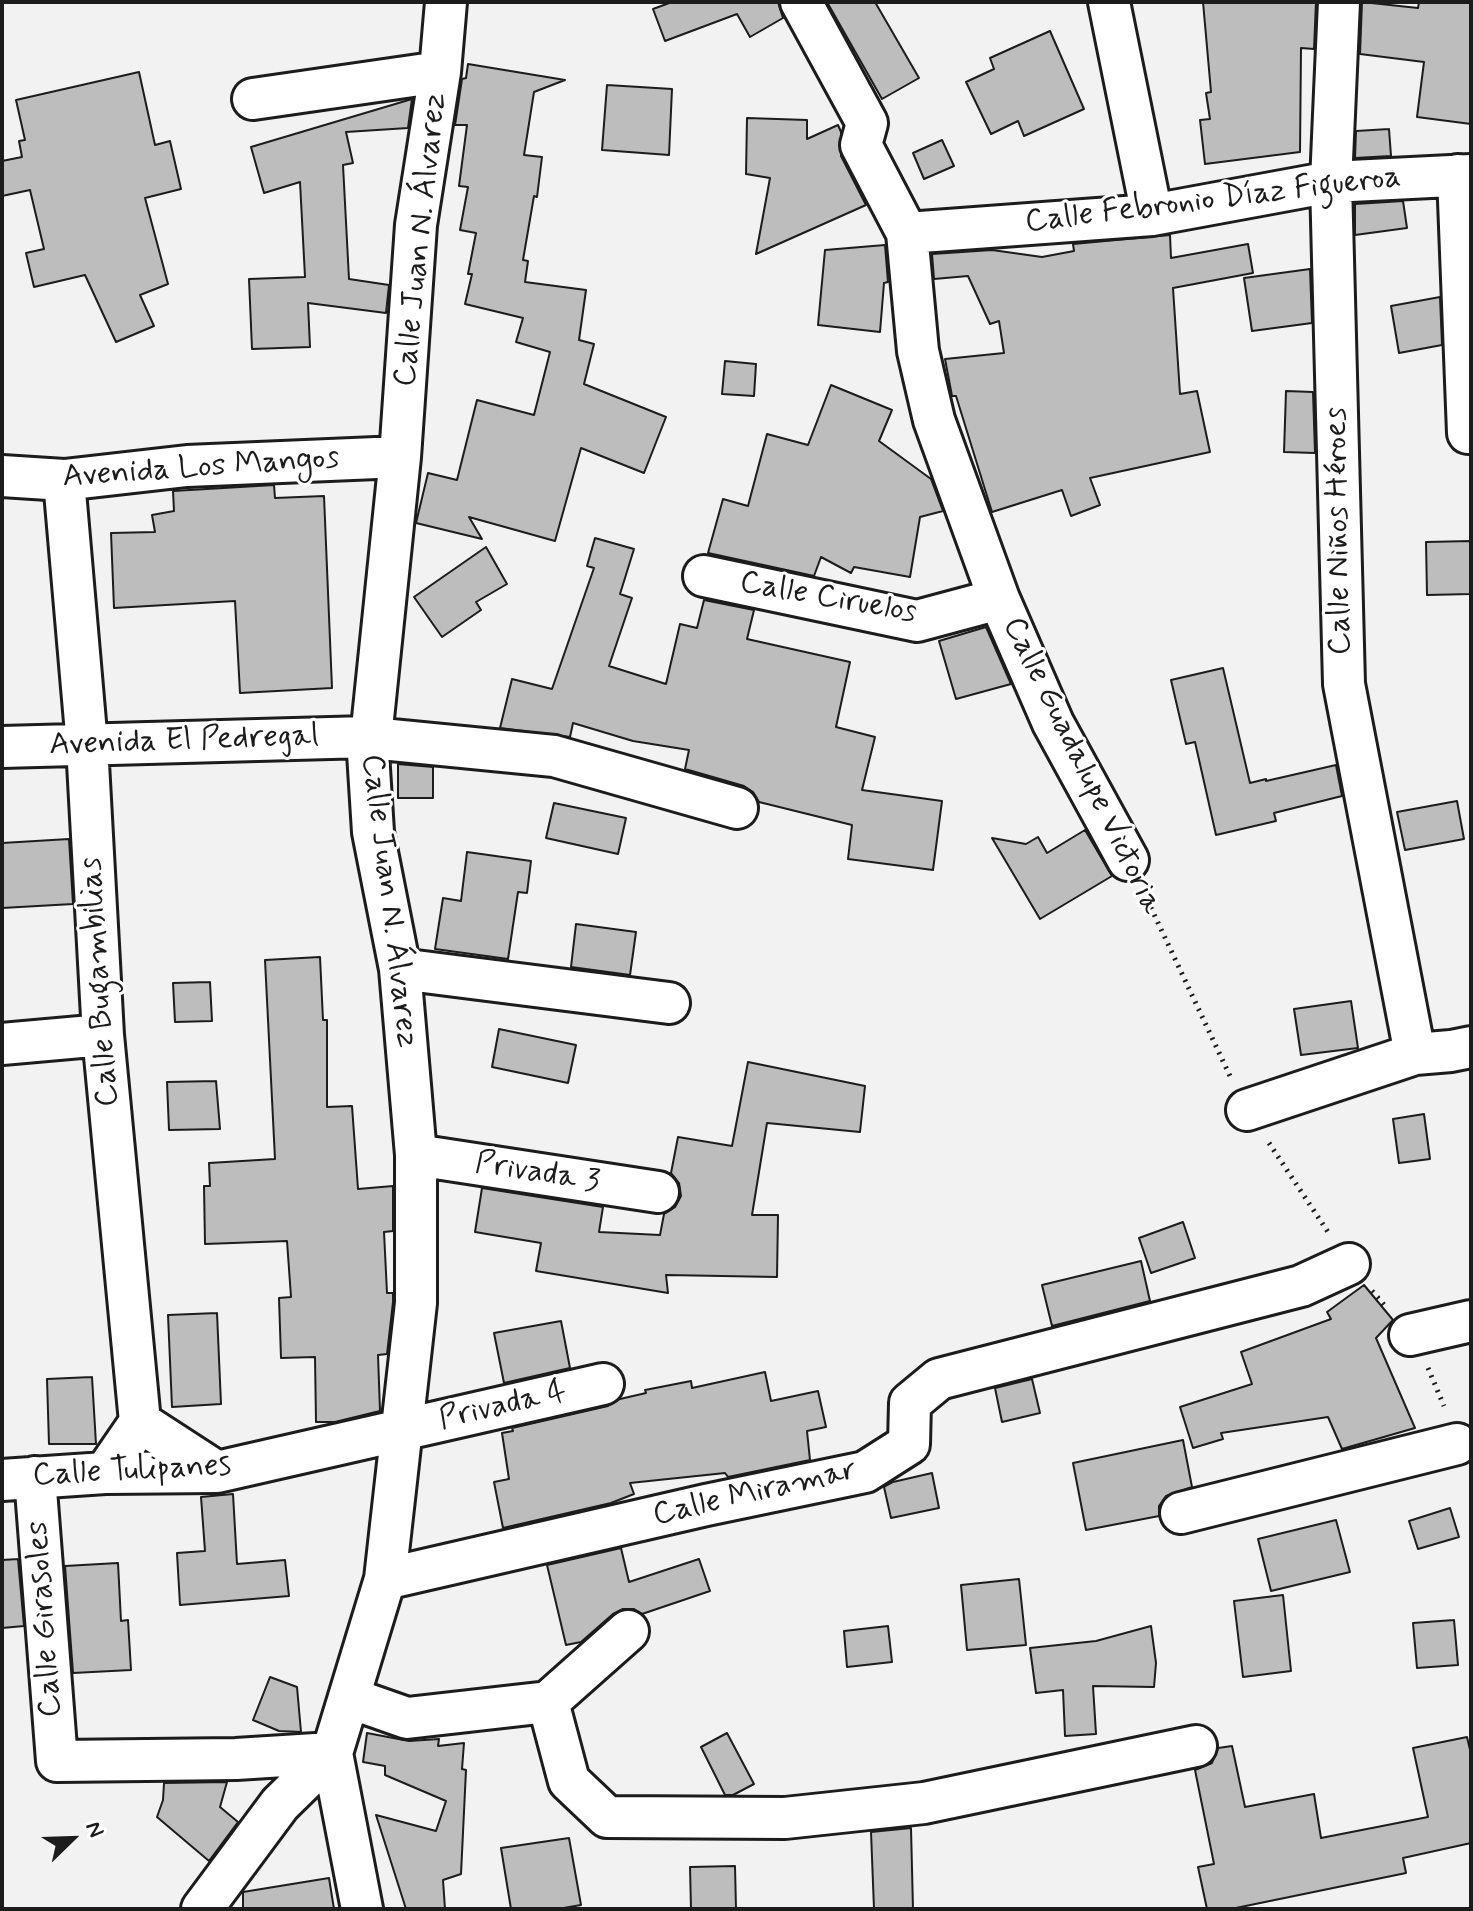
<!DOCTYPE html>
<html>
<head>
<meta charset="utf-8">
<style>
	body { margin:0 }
	#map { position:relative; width:1473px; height:1911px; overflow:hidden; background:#f2f2f2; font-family:Mynerve,sans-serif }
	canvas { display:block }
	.frame { position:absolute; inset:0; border:4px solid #1c1c1c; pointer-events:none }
	.north { position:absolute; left:32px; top:1799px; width:80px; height:80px; -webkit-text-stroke:6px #fff; paint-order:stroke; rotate:67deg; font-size:22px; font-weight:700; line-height:32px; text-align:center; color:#1c1c1c }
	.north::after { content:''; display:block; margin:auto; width:28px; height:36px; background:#1c1c1c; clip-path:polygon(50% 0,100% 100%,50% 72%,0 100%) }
</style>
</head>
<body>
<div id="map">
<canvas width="1473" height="1911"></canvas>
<div class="frame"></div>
<div class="north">N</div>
</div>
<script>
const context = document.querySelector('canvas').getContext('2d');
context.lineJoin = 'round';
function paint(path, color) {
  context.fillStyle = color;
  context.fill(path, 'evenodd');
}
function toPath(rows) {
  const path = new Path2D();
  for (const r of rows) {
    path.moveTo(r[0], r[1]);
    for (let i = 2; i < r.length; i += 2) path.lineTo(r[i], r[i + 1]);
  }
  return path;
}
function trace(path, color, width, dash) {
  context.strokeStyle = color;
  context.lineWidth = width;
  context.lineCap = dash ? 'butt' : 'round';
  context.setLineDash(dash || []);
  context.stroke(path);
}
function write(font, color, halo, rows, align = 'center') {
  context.font = font + ' Mynerve,sans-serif';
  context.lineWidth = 6;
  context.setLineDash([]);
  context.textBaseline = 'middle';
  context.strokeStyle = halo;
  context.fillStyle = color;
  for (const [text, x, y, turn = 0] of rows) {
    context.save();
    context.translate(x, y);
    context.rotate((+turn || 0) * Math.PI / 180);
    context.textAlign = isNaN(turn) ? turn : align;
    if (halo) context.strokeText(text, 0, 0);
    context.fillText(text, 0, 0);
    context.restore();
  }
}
const building = toPath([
	[672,2,778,2,783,18,750,37,737,14,665,41,653,9,672,2],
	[827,2,875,2,919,78,882,99,827,2],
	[1203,2,1316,2,1314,49,1301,48,1300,152,1205,164,1200,120,1210,119,1206,93,1211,92,1203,2],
	[1362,2,1418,8,1419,2,1471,2,1471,124,1417,117,1424,62,1360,54,1362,2],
	[1050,31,1084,109,1024,136,1018,121,991,134,966,82,994,69,990,58,1050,31],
	[468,64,565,80,534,92,524,155,542,157,537,197,534,196,523,260,528,261,525,282,586,290,579,340,594,344,584,384,666,417,644,473,581,448,555,541,469,517,482,539,416,523,428,473,457,480,477,400,534,415,550,352,516,342,523,318,465,304,472,274,468,274,476,233,460,230,468,187,459,186,467,125,455,125,462,79,466,78,468,64],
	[139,72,155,145,170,141,181,189,145,198,168,284,140,295,154,326,116,342,85,275,34,287,26,253,44,249,30,190,2,196,2,161,22,157,19,141,25,140,16,100,139,72],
	[607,85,672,89,669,155,602,150,607,85],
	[412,99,408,128,346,132,353,163,343,165,349,279,389,285,386,313,308,303,310,347,252,349,249,279,305,277,300,182,264,193,251,147,412,99],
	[747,118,807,120,807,139,838,125,841,132,841,156,866,205,756,254,770,178,746,174,747,118],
	[1389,129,1391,156,1355,158,1356,131,1389,129],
	[942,140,954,166,924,179,913,153,942,140],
	[1403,201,1407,228,1355,235,1355,204,1403,201],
	[1170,235,1171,258,1248,244,1253,273,1173,288,1180,394,1197,391,1210,452,1090,478,1100,505,1071,516,1062,490,992,512,956,396,952,396,945,359,1004,353,999,321,990,324,968,276,934,279,932,254,992,250,1042,257,1074,251,1073,244,1170,235],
	[885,245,888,282,884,283,880,332,818,325,825,250,885,245],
	[1310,269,1312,323,1252,331,1244,278,1310,269],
	[1440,297,1442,345,1399,353,1391,306,1440,297],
	[725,361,756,364,754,396,722,394,725,361],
	[831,385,892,410,879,441,931,479,943,511,920,517,910,577,854,567,851,573,821,557,814,576,708,553,723,499,748,506,767,434,808,445,831,385],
	[1286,391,1313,392,1315,453,1284,452,1286,391],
	[274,485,275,498,324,496,332,688,240,693,235,601,114,608,111,533,155,532,152,515,174,511,173,491,274,485],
	[595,538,634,549,620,594,632,598,609,666,666,684,680,624,697,628,704,600,754,610,747,639,850,662,836,727,875,737,862,790,942,801,933,870,848,859,852,825,759,802,753,792,744,786,685,769,689,750,633,741,573,723,570,737,500,728,512,679,552,689,594,568,587,566,595,538],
	[1471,541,1471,594,1427,595,1426,542,1471,541],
	[486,547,507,584,476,602,481,610,442,637,414,597,486,547],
	[986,627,1011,684,956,699,939,641,986,627],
	[1223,668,1250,783,1266,779,1266,781,1336,765,1342,796,1274,813,1276,821,1216,835,1195,742,1186,744,1171,680,1223,668],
	[398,764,433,767,433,798,398,798,398,764],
	[1457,801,1464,839,1405,850,1397,812,1457,801],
	[554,803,626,818,618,854,546,838,554,803],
	[1085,830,1112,876,1040,919,992,838,1026,844,1038,837,1047,853,1085,830],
	[69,839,73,904,2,908,2,843,69,839],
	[467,852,531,861,527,893,518,892,508,959,435,949,443,898,461,901,467,852],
	[576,924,636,932,630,975,571,967,576,924],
	[320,957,323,1020,327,1020,327,1107,352,1106,358,1189,393,1186,393,1231,384,1232,387,1293,393,1293,393,1302,387,1354,378,1355,380,1411,335,1422,316,1422,315,1357,281,1358,279,1298,291,1297,287,1241,205,1244,204,1186,210,1186,209,1163,275,1159,265,960,320,957],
	[210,982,212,1021,175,1022,173,983,210,982],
	[1351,1001,1358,1048,1301,1055,1294,1009,1351,1001],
	[499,1029,576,1045,568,1083,492,1067,499,1029],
	[748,1062,865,1086,860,1132,767,1123,752,1215,778,1215,777,1277,666,1275,668,1293,536,1271,541,1243,475,1232,482,1188,603,1207,599,1232,660,1235,664,1214,675,1207,681,1196,679,1183,671,1173,678,1137,732,1146,748,1062],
	[216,1081,220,1129,169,1130,167,1082,216,1081],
	[1424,1114,1430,1159,1399,1163,1393,1119,1424,1114],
	[1183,1222,1195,1258,1151,1273,1139,1238,1183,1222],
	[1141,1261,1150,1301,1052,1326,1042,1285,1141,1261],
	[1364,1285,1393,1320,1376,1338,1415,1428,1342,1449,1328,1417,1221,1433,1223,1439,1193,1448,1180,1407,1252,1384,1241,1352,1331,1319,1327,1312,1364,1285],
	[217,1313,221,1404,172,1407,168,1315,217,1313],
	[561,1321,570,1368,504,1383,494,1333,561,1321],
	[765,1372,771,1401,818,1391,826,1427,807,1431,810,1460,728,1477,725,1473,630,1483,634,1494,611,1503,503,1528,494,1482,509,1479,502,1433,513,1431,512,1428,608,1406,620,1399,646,1393,645,1390,691,1381,692,1388,765,1372],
	[92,1377,96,1444,49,1444,47,1379,92,1377],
	[1032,1379,1040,1413,1002,1422,995,1388,1032,1379],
	[1183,1440,1192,1487,1166,1496,1159,1506,1159,1516,1086,1530,1073,1463,1183,1440],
	[932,1473,939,1508,891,1518,884,1487,893,1482,932,1473],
	[233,1494,237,1564,285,1560,289,1596,180,1605,177,1553,205,1551,201,1497,233,1494],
	[1450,1508,1459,1537,1418,1549,1409,1521,1450,1508],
	[1336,1520,1350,1572,1271,1591,1258,1539,1336,1520],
	[621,1548,629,1582,699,1559,710,1591,642,1614,634,1609,623,1609,613,1614,581,1642,566,1645,547,1565,621,1548],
	[18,1559,24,1626,2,1628,2,1560,18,1559],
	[118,1563,121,1621,128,1620,131,1670,73,1673,65,1566,118,1563],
	[1019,1579,1026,1645,967,1650,961,1585,1019,1579],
	[1283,1595,1291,1671,1243,1677,1234,1601,1283,1595],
	[1454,1620,1458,1665,1417,1668,1413,1623,1454,1620],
	[888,1626,892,1662,847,1667,844,1631,888,1626],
	[1151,1626,1156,1663,1154,1687,1093,1686,1096,1734,1065,1736,1063,1690,1036,1693,1030,1648,1096,1641,1151,1626],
	[270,1677,297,1687,301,1732,279,1731,253,1720,270,1677],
	[367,1733,409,1741,439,1739,438,1746,464,1743,462,1769,466,1770,461,1874,443,1880,445,1909,406,1909,376,1815,436,1831,446,1801,385,1775,385,1766,363,1762,367,1733],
	[727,1733,754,1784,733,1795,725,1795,701,1747,727,1733],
	[1467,1737,1471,1754,1471,1843,1403,1858,1406,1873,1231,1909,1207,1909,1198,1867,1214,1864,1195,1770,1212,1763,1218,1748,1232,1746,1245,1807,1314,1794,1321,1838,1428,1817,1413,1748,1467,1737],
	[227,1782,220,1807,238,1822,209,1861,157,1817,163,1800,164,1783,227,1782],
	[911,1828,913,1909,874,1909,871,1832,911,1828],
	[569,1838,581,1905,558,1909,511,1909,501,1848,569,1838],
	[735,1866,736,1909,691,1909,690,1867,735,1866],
	[329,1878,334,1909,243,1909,243,1892,329,1878]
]);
const path = toPath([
	[1144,893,1230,1076],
	[1269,1143,1328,1232],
	[1372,1291,1386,1307],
	[1428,1368,1444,1406]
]);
const minor = toPath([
	[801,2,867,123,861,145,907,233,918,351,934,420,999,599,1053,723,1128,860],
	[1109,2,1152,215],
	[1339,2,1331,182,1344,684,1415,1054],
	[253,99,440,72],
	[1458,175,1468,433],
	[907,233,1152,215,1331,182,1471,175],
	[2,476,64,480,187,466,400,457],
	[64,480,87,745,103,1035,140,1422,105,1473],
	[704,576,917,621,999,599],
	[371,738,554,756,737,808],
	[2,747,367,737],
	[400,969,669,1003],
	[2,1044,103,1035],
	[1247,1110,1415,1054,1451,1051,1471,1047],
	[416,1155,658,1192],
	[1410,1335,1471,1321],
	[140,1422,217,1472],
	[35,1477,57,1761,236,1759,332,1753],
	[2,1480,105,1473,217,1472,603,1384],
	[1181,1513,1457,1444],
	[385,1579,706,1505,865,1472,909,1444,910,1403,939,1379,1301,1286,1349,1264],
	[350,1698,407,1718,548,1702,628,1631],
	[548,1702,569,1781,607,1817,785,1818,924,1803,1196,1746],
	[332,1753,362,1909],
	[202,1909,280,1804,332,1753,385,1579,416,1303,416,1155,400,969,373,832,367,737,371,738,400,457,416,225,440,72,446,2]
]);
const streetNames = [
	["Calle Febronio Díaz Figueroa",1213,201,-7],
	["Calle Juan N. Álvarez",422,240,-84],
	["Avenida Los Mangos",201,469,-4],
	["Calle Niños Héroes",1340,531,-91],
	["Calle Ciruelos",828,599,10],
	["Avenida El Pedregal",184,742,-2],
	["Calle Guadalupe Victoria",1081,766,64],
	["Calle Juan N. Álvarez",388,901,83],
	["Calle Bugambilias",101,982,-94],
	["Privada 3",537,1174,9],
	["Privada 4",503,1407,-13],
	["Calle Tulipanes",132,1472,-3],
	["Calle Miramar",755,1494,-13],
	["Calle Girasoles",46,1619,-94]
];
paint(building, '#bdbdbd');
trace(building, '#1c1c1c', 2);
trace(minor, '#1c1c1c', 46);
trace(path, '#1c1c1c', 5, [2, 6]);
trace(minor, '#fff', 40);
write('32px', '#1c1c1c', '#fff', streetNames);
</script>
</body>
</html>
